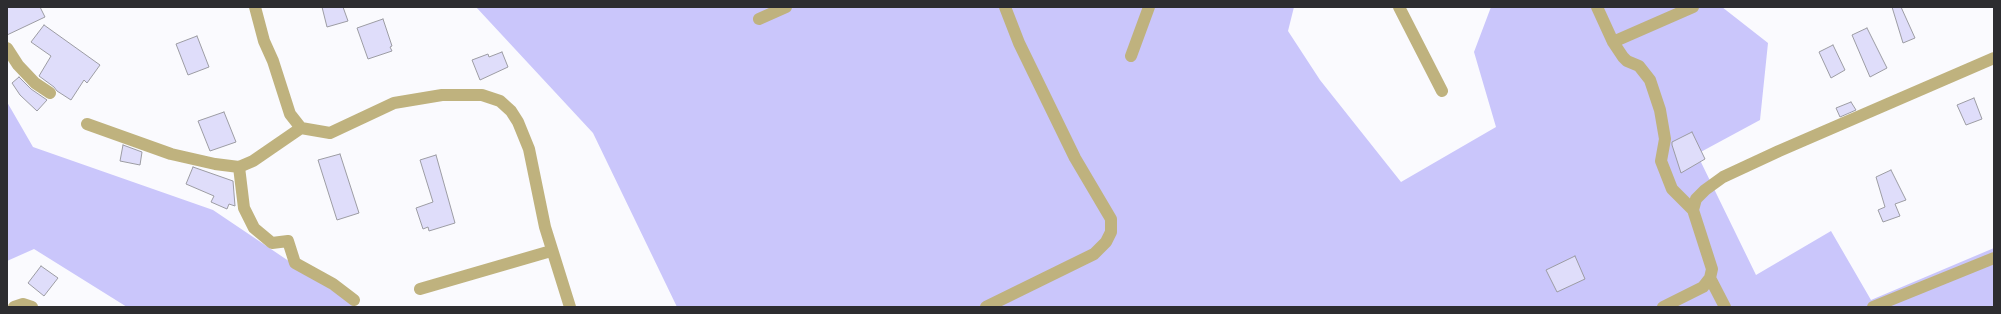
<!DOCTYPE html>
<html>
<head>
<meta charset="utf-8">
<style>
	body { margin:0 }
	#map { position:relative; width:2001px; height:314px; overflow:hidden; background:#fafafe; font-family:"Source Serif 4",serif }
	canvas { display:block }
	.frame { position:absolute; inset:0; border:8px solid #2d2d30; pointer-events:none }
</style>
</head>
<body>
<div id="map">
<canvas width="2001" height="314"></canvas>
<div class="frame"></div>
</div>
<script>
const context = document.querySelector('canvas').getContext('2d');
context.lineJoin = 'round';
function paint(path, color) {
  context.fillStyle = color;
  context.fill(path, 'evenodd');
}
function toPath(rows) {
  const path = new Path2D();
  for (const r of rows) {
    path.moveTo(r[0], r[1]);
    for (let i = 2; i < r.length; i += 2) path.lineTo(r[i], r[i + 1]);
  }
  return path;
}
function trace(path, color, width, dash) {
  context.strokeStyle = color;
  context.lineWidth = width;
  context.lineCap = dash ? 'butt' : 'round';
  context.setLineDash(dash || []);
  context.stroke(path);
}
const green = toPath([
	[476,7,1294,7,1288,31,1320,80,1401,182,1496,127,1474,52,1491,7,1722,7,1768,43,1760,120,1697,154,1756,275,1831,231,1871,300,1994,248,1994,307,677,307,593,133],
	[7,102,33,147,213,210,357,307,127,307,34,249,7,261]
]);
const building = toPath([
	[7,7,40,7,45,17,7,35,7,7],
	[322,7,343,7,348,21,327,27,322,7],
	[1892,7,1901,7,1915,38,1903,43,1892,7],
	[383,19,392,46,390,47,392,51,368,59,357,28,383,19],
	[44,25,100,65,87,83,84,80,71,100,57,91,54,87,39,76,51,56,31,42,44,25],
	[1867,28,1887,68,1870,77,1852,35,1867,28],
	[197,36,209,67,188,75,176,44,197,36],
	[1833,45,1845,70,1831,78,1819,52,1833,45],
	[502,52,508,67,480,80,472,60,488,54,489,57,502,52],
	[19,77,31,89,47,100,37,111,20,95,12,83,19,77],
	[1974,98,1982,119,1966,125,1957,105,1974,98],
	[1851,102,1856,110,1840,117,1836,108,1851,102],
	[224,112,236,142,210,151,198,121,224,112],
	[1692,132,1705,159,1681,173,1672,145,1672,142,1692,132],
	[123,145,142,152,140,165,120,161,123,145],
	[340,154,359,213,337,220,318,160,340,154],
	[436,155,455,223,429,231,428,227,423,229,416,208,433,202,420,160,436,155],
	[193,167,233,181,235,206,229,204,227,209,211,202,214,196,186,184,193,167],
	[1891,170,1906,200,1895,204,1900,216,1883,222,1878,210,1885,207,1876,177,1891,170],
	[1575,256,1585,279,1557,292,1546,270,1575,256],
	[41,266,58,278,44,296,28,283,41,266]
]);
const minor = toPath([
	[255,7,264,41,273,61,290,114,301,128,330,133,394,103,442,95,482,95,500,101,511,111,518,122,529,149,545,227,570,307],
	[1399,7,1442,91],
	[1597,7,1613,42,1623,57,1627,61,1639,66,1650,80,1660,110,1665,139,1661,161,1672,189,1693,210],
	[759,19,786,7],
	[1613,42,1693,7],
	[7,48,18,65,35,83,50,93],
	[1131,56,1149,7],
	[87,124,171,154,215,164,239,167,253,161,301,128],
	[239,167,244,208,254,228,272,243,288,241,295,263,333,284,354,300],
	[1710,278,1725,307],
	[420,289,551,251],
	[14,307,23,304,32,307],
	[986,307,1094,254,1106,242,1111,232,1111,219,1075,158,1019,43,1005,7],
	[1663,307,1703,287,1710,278,1712,269,1693,210,1696,199,1705,190,1723,177,1779,151,1994,58],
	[1873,307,1994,258]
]);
paint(green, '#cac6fb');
paint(building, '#dfddfa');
trace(building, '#9c9ca3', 1);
trace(minor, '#bfb27e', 12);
</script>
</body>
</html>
